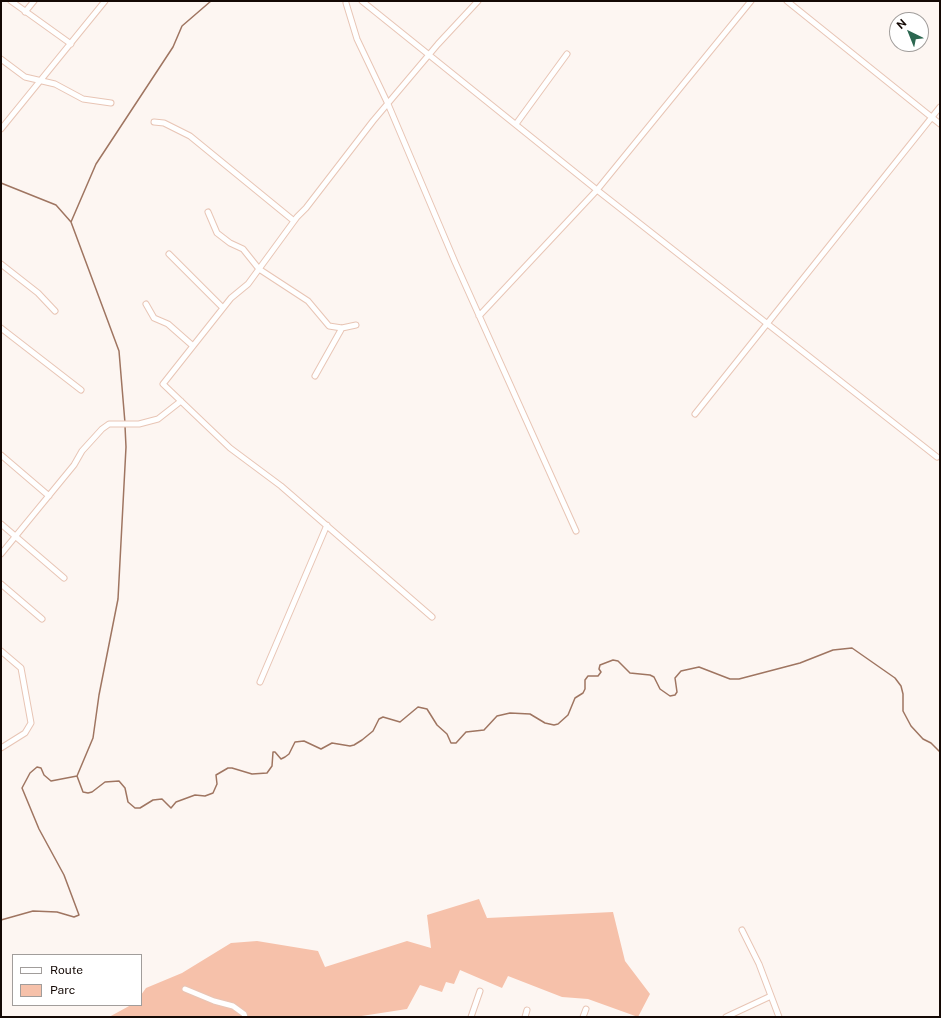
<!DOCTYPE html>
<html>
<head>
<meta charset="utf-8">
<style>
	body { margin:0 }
	#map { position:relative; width:941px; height:1018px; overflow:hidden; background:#fdf6f2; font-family:"Public Sans",sans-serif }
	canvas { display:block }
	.frame { position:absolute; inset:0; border:2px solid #140905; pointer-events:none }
	.legend { position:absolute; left:12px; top:954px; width:130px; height:52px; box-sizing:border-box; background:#fff; border:1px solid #a19d9b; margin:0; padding:5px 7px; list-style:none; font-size:12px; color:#140905 }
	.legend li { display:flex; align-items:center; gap:8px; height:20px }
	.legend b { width:20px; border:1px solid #a19d9b }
	.north { position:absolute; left:889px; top:12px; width:40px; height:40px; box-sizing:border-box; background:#fff; border:1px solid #a19d9b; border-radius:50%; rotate:317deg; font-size:11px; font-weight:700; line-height:16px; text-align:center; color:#140905 }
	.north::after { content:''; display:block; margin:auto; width:14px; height:18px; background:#2c6750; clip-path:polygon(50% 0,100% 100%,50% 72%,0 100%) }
</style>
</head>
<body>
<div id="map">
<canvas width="941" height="1018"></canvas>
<div class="frame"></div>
<ul class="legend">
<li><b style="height:5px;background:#fff"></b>Route</li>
<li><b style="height:11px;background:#f6c1aa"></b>Parc</li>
</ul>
<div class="north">N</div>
</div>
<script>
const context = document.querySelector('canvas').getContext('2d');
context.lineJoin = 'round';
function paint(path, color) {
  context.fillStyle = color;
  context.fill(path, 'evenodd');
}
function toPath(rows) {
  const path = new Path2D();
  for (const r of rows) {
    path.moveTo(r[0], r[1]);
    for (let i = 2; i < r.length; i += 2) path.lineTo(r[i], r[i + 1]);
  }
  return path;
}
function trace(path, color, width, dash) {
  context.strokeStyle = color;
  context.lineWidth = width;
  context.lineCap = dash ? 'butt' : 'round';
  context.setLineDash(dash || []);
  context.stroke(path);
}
const green = toPath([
	[479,899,487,918,613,912,625,961,650,994,638,1017,588,999,562,997,508,976,502,988,460,970,454,984,446,982,442,992,420,985,407,1009,355,1017,109,1017,131,1005,141,1005,141,995,146,988,182,973,231,943,257,941,318,951,325,967,407,941,431,948,427,915]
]);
const stream = toPath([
	[1,183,56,205,71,222],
	[125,423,119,351,71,222,96,164,173,47,182,26,211,1],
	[77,776,93,738,99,695,118,599,126,447,125,426],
	[1,920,33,911,57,912,74,917,79,915,64,875,39,829,22,788,30,773,37,767,41,768,44,775,51,781,77,776,83,792,88,793,92,792,105,782,119,781,125,788,128,802,135,808,140,808,153,800,162,799,171,808,176,802,195,795,205,796,213,793,217,784,216,775,228,768,232,768,252,774,267,773,272,766,273,752,275,752,281,759,285,757,289,754,295,742,304,741,321,749,332,743,350,746,354,745,362,740,373,731,379,719,383,717,400,722,418,707,427,709,437,725,447,734,451,743,456,743,466,732,484,730,497,716,510,713,530,714,545,723,554,725,558,724,568,715,575,698,583,693,585,689,585,680,588,676,598,676,601,672,599,669,600,665,613,660,618,661,630,673,650,675,654,677,660,689,670,696,675,695,677,692,675,678,681,671,699,667,730,679,739,679,800,663,833,650,852,648,895,678,901,686,903,694,903,711,911,726,923,739,931,743,940,752]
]);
const minor = toPath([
	[11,1,71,44],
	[362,1,597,190,937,457],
	[787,1,940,124],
	[346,3,357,39,388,104,455,262,576,531],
	[25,12,34,1],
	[1,59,25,77,55,84,83,99,111,103],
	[154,122,164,123,190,136,294,221],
	[516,124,567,54],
	[1,129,105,1],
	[208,212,217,233,230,243,243,249,259,269,308,301,329,326,342,328,356,325],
	[169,254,223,308],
	[1,264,38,293,55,311],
	[146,304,154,318,168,324,193,346],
	[479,316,597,190,751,1],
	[1,328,81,390],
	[315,376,342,328],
	[695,414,940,107],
	[1,455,49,496],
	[1,524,64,578],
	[1,554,74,465,82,451,102,429,109,424,139,424,158,419,181,401],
	[1,584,42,619],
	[432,617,281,486,230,448,163,384,231,298,248,284,297,217,306,208,373,121,438,44,478,1],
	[1,651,21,668,31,723,25,733,1,748],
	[260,682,327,525],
	[742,930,759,964,779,1017],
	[185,989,214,1001,233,1006,244,1014,245,1017],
	[471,1017,480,991],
	[525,1017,527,1010],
	[583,1017,586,1009],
	[726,1017,771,996]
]);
paint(green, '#f6c1aa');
trace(stream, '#9f7561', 1.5);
trace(minor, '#e8c5b5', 7);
trace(minor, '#fff', 5);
</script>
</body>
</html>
